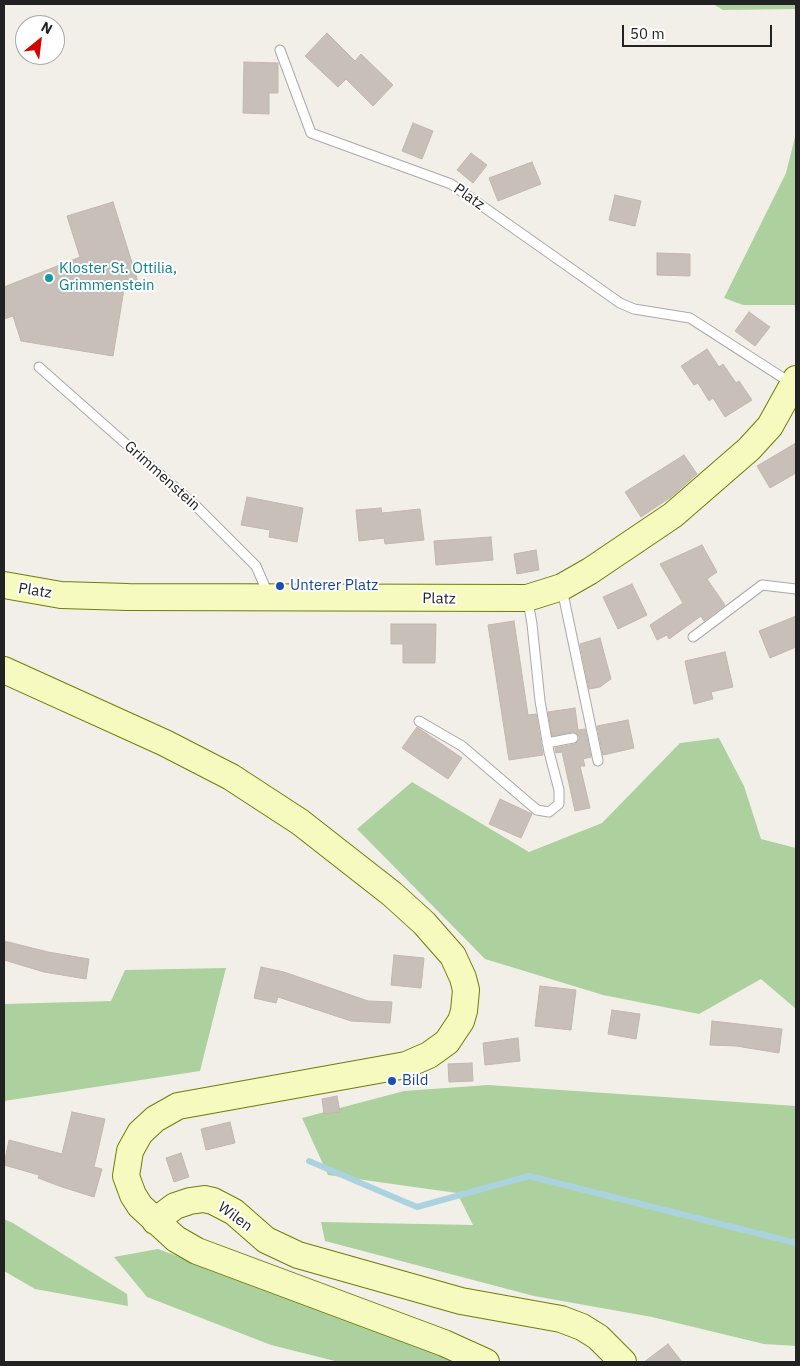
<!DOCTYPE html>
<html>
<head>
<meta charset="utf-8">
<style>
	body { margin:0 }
	#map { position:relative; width:800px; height:1366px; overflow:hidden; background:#f2efe9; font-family:"IBM Plex Sans",sans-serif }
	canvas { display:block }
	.frame { position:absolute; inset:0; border:5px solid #222; pointer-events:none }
	.north { position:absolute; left:15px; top:15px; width:50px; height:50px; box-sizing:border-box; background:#fff; border:1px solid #a7a7a7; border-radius:50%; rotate:29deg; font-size:14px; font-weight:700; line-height:20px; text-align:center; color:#222 }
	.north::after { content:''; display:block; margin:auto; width:18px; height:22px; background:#d40000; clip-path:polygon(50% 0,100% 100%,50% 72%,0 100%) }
	.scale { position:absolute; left:622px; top:25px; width:150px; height:22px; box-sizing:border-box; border:2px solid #222; border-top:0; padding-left:6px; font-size:15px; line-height:18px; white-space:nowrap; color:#222; -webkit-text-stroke:4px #fff; paint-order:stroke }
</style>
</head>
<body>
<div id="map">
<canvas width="800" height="1366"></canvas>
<div class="frame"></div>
<div class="north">N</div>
<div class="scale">50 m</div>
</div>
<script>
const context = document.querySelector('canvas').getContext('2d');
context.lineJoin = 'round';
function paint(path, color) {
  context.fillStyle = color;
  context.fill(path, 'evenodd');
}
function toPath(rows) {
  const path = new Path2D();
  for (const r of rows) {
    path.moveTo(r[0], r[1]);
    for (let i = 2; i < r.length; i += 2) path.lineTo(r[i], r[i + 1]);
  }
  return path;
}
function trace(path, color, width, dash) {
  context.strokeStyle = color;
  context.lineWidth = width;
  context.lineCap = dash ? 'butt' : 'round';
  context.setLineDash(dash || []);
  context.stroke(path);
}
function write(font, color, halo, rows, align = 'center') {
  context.font = font + ' "IBM Plex Sans",sans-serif';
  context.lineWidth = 4;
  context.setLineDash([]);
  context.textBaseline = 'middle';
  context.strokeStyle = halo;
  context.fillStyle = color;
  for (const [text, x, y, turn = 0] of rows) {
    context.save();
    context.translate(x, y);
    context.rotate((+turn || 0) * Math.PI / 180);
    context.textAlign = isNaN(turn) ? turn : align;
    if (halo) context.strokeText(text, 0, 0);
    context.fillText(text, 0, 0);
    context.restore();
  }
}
const forest = toPath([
	[713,4,796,4,796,9,723,10],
	[796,133,796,305,743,305,724,298,786,173],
	[719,738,744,786,761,839,796,848,796,1009,761,979,699,1014,603,995,485,959,357,829,412,782,529,852,602,823,680,743],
	[226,968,200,1071,4,1101,4,1004,111,1001,125,970],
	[488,1085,796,1106,796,1346,764,1344,652,1317,534,1296,325,1241,321,1222,473,1225,457,1193,328,1175,302,1118,404,1091],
	[4,1219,13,1223,127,1294,128,1306,35,1289,4,1271],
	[158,1249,466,1362,339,1362,271,1345,147,1297,114,1257]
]);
const stream = toPath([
	[309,1161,417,1207,529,1176,796,1243]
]);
const building = toPath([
	[327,33,355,61,361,54,393,85,373,106,346,79,338,87,305,56,327,33],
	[244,62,278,63,278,93,269,93,269,114,243,113,244,62],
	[413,123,433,131,422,159,402,151,413,123],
	[471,153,487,165,473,183,457,170,471,153],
	[532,162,541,184,498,201,489,178,532,162],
	[615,195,641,201,635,226,609,220,615,195],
	[113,202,139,285,125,283,113,356,21,341,13,316,4,319,4,287,80,257,67,216,113,202],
	[657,253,690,254,690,276,657,275,657,253],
	[749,312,770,327,755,346,735,331,749,312],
	[707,349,719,367,723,364,736,383,739,381,752,400,725,417,713,398,709,401,698,383,694,385,681,366,707,349],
	[796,443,796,473,770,488,757,466,796,443],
	[684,455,697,474,671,497,641,517,625,492,684,455],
	[247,497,303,508,297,542,269,537,270,530,241,525,247,497],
	[381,508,382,513,420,509,424,540,385,544,384,538,359,541,356,510,381,508],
	[491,537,493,560,436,565,434,541,491,537],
	[702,545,717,572,707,579,725,605,704,621,701,616,669,639,667,635,657,640,650,625,683,603,660,564,702,545],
	[536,550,539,570,517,574,514,554,536,550],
	[632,584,647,615,618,629,603,597,632,584],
	[796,616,796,647,770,658,759,631,796,616],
	[514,621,528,715,536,714,543,755,509,760,488,625,514,621],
	[391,624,436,624,435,663,403,663,403,644,391,644,391,624],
	[600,638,611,679,600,687,589,689,580,644,600,638],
	[725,652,733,687,711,692,713,699,694,704,685,661,725,652],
	[575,708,578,730,585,729,591,757,583,759,585,766,580,766,590,808,575,811,562,752,556,753,555,748,575,744,579,740,579,736,572,732,552,736,548,712,575,708],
	[628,720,634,748,603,755,597,726,628,720],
	[417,727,462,758,448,779,402,748,417,727],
	[500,799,532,814,521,838,489,824,500,799],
	[4,941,48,952,89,959,86,979,44,972,4,960,4,941],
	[394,955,424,958,421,988,391,985,394,955],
	[261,967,284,972,368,1001,392,1002,390,1023,351,1021,278,997,276,1003,254,998,261,967],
	[540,986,576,990,571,1030,535,1026,540,986],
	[612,1010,640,1014,636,1039,608,1034,612,1010],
	[712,1021,782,1029,779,1053,736,1046,710,1045,712,1021],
	[518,1038,520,1061,485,1065,483,1043,518,1038],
	[472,1063,473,1081,449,1082,448,1064,472,1063],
	[337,1096,340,1112,324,1114,322,1099,337,1096],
	[72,1112,105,1119,94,1167,102,1169,94,1197,62,1187,38,1178,39,1175,4,1165,9,1140,62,1154,72,1112],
	[230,1122,235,1143,206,1150,201,1129,230,1122],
	[181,1153,189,1177,174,1182,166,1158,181,1153],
	[668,1344,682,1362,644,1362,668,1344]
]);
const lane = toPath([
	[280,50,311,133,451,184,620,303,634,309,690,318,791,383],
	[39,367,196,506,256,566,268,594],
	[562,589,598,761],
	[693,637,762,585,796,589],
	[419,721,462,746,537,810,549,812,559,804,559,790,549,752,540,701,532,624,528,601],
	[547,743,573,738]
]);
const secondary = toPath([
	[4,585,61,595,128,597,527,598,562,587,590,571,673,515,749,449,770,426,796,379],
	[4,670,165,743,231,777,300,822,392,894,424,923,453,956,463,978,466,990,464,1011,461,1021,447,1042,429,1055,406,1065,178,1106,155,1119,140,1133,130,1151,126,1176,133,1195,140,1206,176,1239,197,1251,444,1343,486,1362],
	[155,1221,175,1206,190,1201,204,1199,213,1201,234,1212,266,1240,298,1255,461,1301,561,1319,582,1327,598,1337,623,1362]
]);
const markers = [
	[49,278,5,"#0f9aa8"],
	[280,586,5,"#1a4fb4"],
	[392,1081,5,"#1a4fb4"]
];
const streetNames = [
	["Platz",469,197,35],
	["Grimmenstein",162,476,42],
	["Platz",35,591,9],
	["Platz",439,599,1],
	["Wilen",235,1217,36]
];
const cultureNames = [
	["Kloster St. Ottilia,",59,269],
	["Grimmenstein",59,286]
];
const transitNames = [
	["Unterer Platz",290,586],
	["Bild",402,1081]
];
paint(forest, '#add19e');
trace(stream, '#aad3df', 6);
paint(building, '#c7bfb8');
trace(building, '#c4b6ab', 1);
trace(lane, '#a9a9a9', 11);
trace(secondary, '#707d05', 28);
trace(lane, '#fff', 9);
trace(secondary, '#f7fabf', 26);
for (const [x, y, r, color] of markers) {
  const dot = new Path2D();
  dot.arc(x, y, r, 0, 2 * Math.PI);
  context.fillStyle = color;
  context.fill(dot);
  trace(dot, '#fff', 2);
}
write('15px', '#222', '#fff', streetNames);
write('15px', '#0d838f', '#fff', cultureNames, 'left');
write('15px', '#164399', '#fff', transitNames, 'left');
</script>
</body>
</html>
